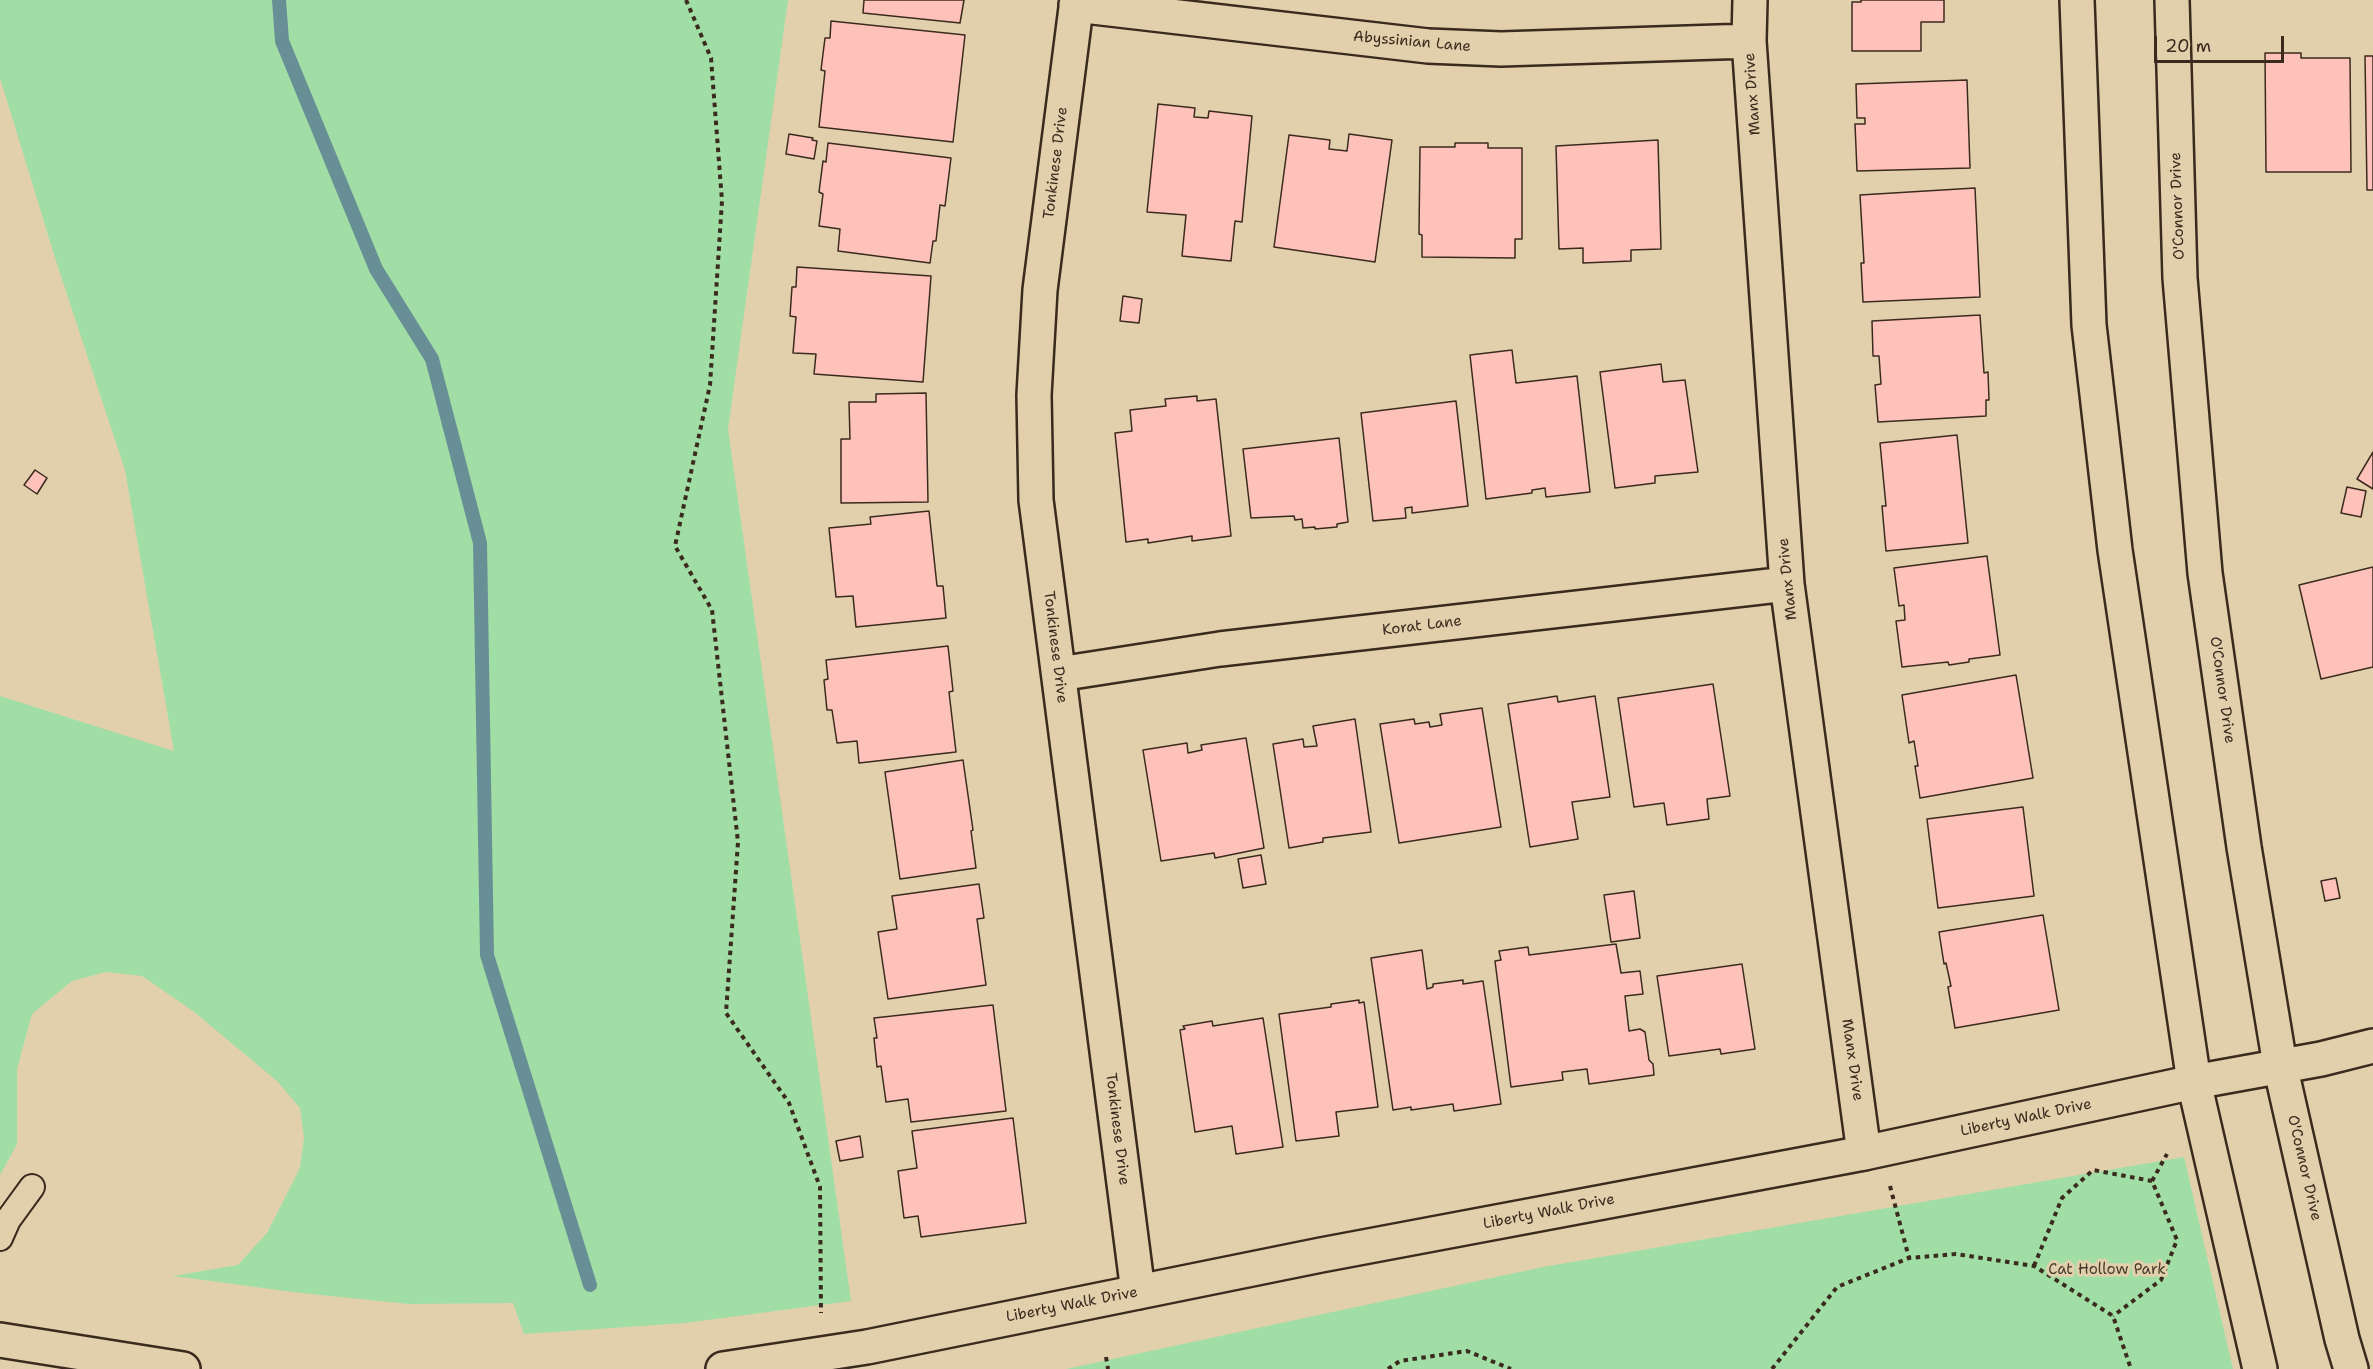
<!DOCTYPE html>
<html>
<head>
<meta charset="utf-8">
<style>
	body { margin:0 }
	#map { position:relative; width:2373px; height:1369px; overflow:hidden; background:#e2d0ad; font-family:"Shantell Sans",sans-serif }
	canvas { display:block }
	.scale { position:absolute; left:2154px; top:36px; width:130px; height:27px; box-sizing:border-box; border:3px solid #3b2a1e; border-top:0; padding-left:8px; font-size:18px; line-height:21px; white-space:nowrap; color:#3b2a1e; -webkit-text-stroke:4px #e2d0ad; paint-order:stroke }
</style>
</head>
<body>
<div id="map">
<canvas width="2373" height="1369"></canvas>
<div class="scale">20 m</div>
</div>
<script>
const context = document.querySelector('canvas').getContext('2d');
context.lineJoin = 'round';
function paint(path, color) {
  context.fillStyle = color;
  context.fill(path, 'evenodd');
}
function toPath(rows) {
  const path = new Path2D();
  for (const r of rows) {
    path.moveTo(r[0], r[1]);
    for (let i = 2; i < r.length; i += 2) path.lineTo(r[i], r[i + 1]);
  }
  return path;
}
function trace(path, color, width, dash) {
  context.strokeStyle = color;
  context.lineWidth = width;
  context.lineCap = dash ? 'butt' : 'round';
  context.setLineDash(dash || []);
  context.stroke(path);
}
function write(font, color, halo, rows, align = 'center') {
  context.font = font + ' "Shantell Sans",sans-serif';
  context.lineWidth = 6;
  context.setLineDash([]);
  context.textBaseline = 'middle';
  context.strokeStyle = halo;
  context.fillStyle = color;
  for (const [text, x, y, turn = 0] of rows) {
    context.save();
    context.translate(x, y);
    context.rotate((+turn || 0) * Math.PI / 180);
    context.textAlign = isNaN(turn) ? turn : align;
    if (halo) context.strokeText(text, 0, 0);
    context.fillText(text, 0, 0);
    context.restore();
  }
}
const green = toPath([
	[0,0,788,0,728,429,851,1301,685,1323,524,1334,513,1303,409,1304,301,1293,173,1276,238,1265,267,1233,300,1168,304,1138,300,1108,277,1081,193,1011,142,976,106,972,72,981,32,1014,17,1069,17,1144,0,1175,0,696,174,751,125,470,56,261,0,78],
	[2184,1157,2233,1369,1066,1369,1543,1267]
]);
const stream = toPath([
	[279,0,282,41,376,269,432,359,480,543,487,955,590,1285]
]);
const building = toPath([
	[864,0,964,0,960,23,863,13,864,0],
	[1861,0,1944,0,1944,22,1921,22,1921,51,1852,51,1852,2,1861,2,1861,0],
	[831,21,965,35,953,142,819,127,825,71,821,70,825,38,830,38,831,21],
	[2265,53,2301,53,2301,58,2350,58,2351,172,2266,172,2265,53],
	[2365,56,2373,56,2373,190,2367,190,2365,56],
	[1967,80,1970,168,1857,171,1855,124,1865,124,1865,118,1857,118,1856,84,1967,80],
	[1158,104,1195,108,1194,117,1208,118,1209,111,1252,116,1242,222,1235,221,1231,261,1182,256,1186,215,1147,212,1158,104],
	[789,134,813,138,812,140,817,141,814,159,786,154,789,134],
	[1349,134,1392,140,1375,262,1274,247,1289,135,1330,140,1329,149,1347,151,1349,134],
	[1658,140,1661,249,1631,250,1631,261,1583,263,1583,248,1559,249,1556,146,1658,140],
	[828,143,951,158,945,206,940,205,936,241,933,241,930,263,838,251,840,229,819,226,823,194,819,192,823,161,826,162,828,143],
	[1455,143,1488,143,1488,148,1522,148,1522,239,1515,239,1515,258,1422,257,1422,235,1419,234,1420,147,1455,147,1455,143],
	[1975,188,1980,297,1863,302,1861,263,1864,263,1860,195,1975,188],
	[797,267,931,276,923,382,814,374,816,354,793,353,796,317,790,316,792,287,796,287,797,267],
	[1123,296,1142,299,1139,323,1120,321,1123,296],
	[1980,315,1984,373,1988,372,1989,400,1986,400,1986,416,1878,422,1875,385,1881,384,1879,356,1873,356,1872,321,1980,315],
	[1512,350,1516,383,1577,376,1590,492,1546,497,1545,488,1532,490,1532,493,1486,499,1470,355,1512,350],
	[1661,364,1663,382,1685,380,1698,472,1655,476,1655,483,1615,488,1600,372,1661,364],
	[926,393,928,502,841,503,841,439,850,439,849,402,876,402,876,394,926,393],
	[1197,396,1197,401,1216,399,1231,536,1192,541,1192,536,1148,543,1148,539,1126,542,1115,433,1132,431,1130,410,1166,406,1165,399,1197,396],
	[1456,401,1468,506,1412,513,1412,507,1405,508,1406,518,1373,521,1361,413,1456,401],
	[1957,435,1968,543,1886,551,1882,506,1886,506,1880,443,1957,435],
	[1339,438,1348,522,1337,524,1337,527,1315,529,1315,527,1303,528,1302,519,1295,520,1294,516,1251,518,1243,449,1339,438],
	[2373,452,2373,489,2357,479,2373,452],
	[35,470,47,478,37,494,24,485,35,470],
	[2347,487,2366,491,2361,517,2341,513,2347,487],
	[929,511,937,586,943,586,946,618,856,627,853,596,836,597,829,528,871,524,870,517,929,511],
	[1987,556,2000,655,1969,659,1969,662,1949,665,1948,662,1902,667,1896,621,1905,620,1904,605,1899,606,1894,568,1987,556],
	[2373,567,2373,667,2321,679,2299,585,2373,567],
	[948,646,953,691,949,692,956,752,859,763,857,741,837,743,832,710,827,710,824,680,828,679,826,660,948,646],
	[2016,675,2033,778,1920,798,1915,766,1918,766,1914,741,1909,743,1902,695,2016,675],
	[1713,684,1730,796,1707,799,1709,819,1667,825,1664,803,1634,807,1618,698,1713,684],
	[1557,696,1558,702,1595,696,1610,797,1572,802,1578,839,1530,847,1508,704,1557,696],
	[1482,708,1501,827,1399,843,1380,724,1414,719,1415,724,1429,722,1430,727,1442,725,1440,714,1482,708],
	[1355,719,1371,832,1323,838,1323,842,1289,848,1273,744,1303,739,1304,747,1317,746,1313,726,1355,719],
	[1246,738,1264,848,1215,858,1214,853,1161,861,1143,750,1187,743,1188,753,1202,750,1201,745,1246,738],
	[963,760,973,830,971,831,976,868,900,879,885,772,963,760],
	[2023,807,2034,896,1938,908,1927,819,2023,807],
	[1261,855,1266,884,1243,888,1238,859,1261,855],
	[2336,878,2340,898,2325,901,2321,881,2336,878],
	[979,884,984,918,977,919,986,985,888,999,878,932,897,929,892,896,979,884],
	[1634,891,1640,938,1611,942,1604,895,1634,891],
	[2043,915,2059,1010,1955,1028,1948,987,1951,986,1946,963,1944,964,1939,932,2043,915],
	[1616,944,1621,973,1640,971,1643,994,1625,996,1629,1031,1640,1029,1645,1032,1649,1060,1653,1064,1654,1075,1589,1084,1587,1069,1562,1072,1563,1080,1511,1087,1495,961,1501,960,1499,951,1528,947,1529,955,1616,944],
	[1422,950,1427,989,1433,987,1433,984,1463,980,1463,984,1483,981,1501,1104,1454,1111,1453,1104,1411,1110,1411,1107,1393,1110,1371,958,1422,950],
	[1742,964,1755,1049,1721,1054,1720,1049,1669,1056,1657,976,1742,964],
	[1359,1000,1359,1003,1364,1002,1378,1107,1336,1112,1339,1136,1296,1141,1279,1014,1331,1007,1331,1004,1359,1000],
	[993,1005,1006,1111,911,1122,908,1099,886,1102,881,1066,877,1067,874,1038,877,1038,874,1018,993,1005],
	[1263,1018,1283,1147,1236,1154,1232,1126,1195,1132,1180,1030,1185,1029,1183,1026,1212,1021,1213,1026,1263,1018],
	[1013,1118,1026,1223,921,1237,918,1216,904,1218,898,1171,917,1168,912,1131,1013,1118],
	[860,1136,863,1157,840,1161,836,1141,860,1136]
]);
const path = toPath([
	[686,0,711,58,722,201,710,385,675,546,712,610,738,842,726,1013,789,1103,820,1187,821,1313],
	[2152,1181,2167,1154],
	[1890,1186,1909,1258],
	[2034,1266,2062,1198,2093,1170,2152,1181,2177,1240,2161,1280,2113,1316],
	[1106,1357,1108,1369],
	[1388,1369,1400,1361,1467,1351,1511,1369],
	[1772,1369,1837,1287,1909,1258,1956,1254,2034,1266,2113,1316,2131,1369]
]);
const service = toPath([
	[0,1238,8,1220,32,1187]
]);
const minor = toPath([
	[1077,0,1040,290,1034,395,1036,500,1138,1292],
	[1750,0,1749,41,1787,584,1864,1153],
	[1076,5,1428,46,1501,49,1749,41],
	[1059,674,1220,649,1787,584]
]);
const tertiary = toPath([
	[0,1340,183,1369],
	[723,1369,867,1347,1321,1255,1864,1153,2194,1082,2321,1059,2373,1046]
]);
const secondary = toPath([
	[2077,0,2089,325,2115,550,2194,1082,2260,1369],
	[2172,0,2180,278,2205,573,2244,847,2280,1065,2342,1339,2351,1369]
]);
const streetNames = [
	["Abyssinian Lane",1412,42,5],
	["Manx Drive",1753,94,-94],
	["Tonkinese Drive",1056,163,-83],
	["O'Connor Drive",2178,206,-92],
	["Manx Drive",1788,579,-96],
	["Korat Lane",1422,626,-7],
	["Tonkinese Drive",1055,647,83],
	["O'Connor Drive",2222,690,82],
	["Manx Drive",1852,1060,82],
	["Liberty Walk Drive",2026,1118,-12],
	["Tonkinese Drive",1117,1129,83],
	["O'Connor Drive",2304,1168,77],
	["Liberty Walk Drive",1549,1212,-11],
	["Liberty Walk Drive",1072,1305,-11]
];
const parkNames = [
	["Cat Hollow Park",2107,1270]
];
paint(green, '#a0dea5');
trace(stream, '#698f96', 14);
paint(building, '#fec2bb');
trace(building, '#3b2a1e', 1.5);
trace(service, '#3b2a1e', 28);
trace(minor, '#3b2a1e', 38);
trace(tertiary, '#3b2a1e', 38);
trace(secondary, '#3b2a1e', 38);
trace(path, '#3b2a1e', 4, [4.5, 4.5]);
trace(service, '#e2d0ad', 24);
trace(minor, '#e2d0ad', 33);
trace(tertiary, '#e2d0ad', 33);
trace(secondary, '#e2d0ad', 33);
write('15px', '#3b2a1e', '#e2d0ad', streetNames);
write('15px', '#453c2c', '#e2d0ad', parkNames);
</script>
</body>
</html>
